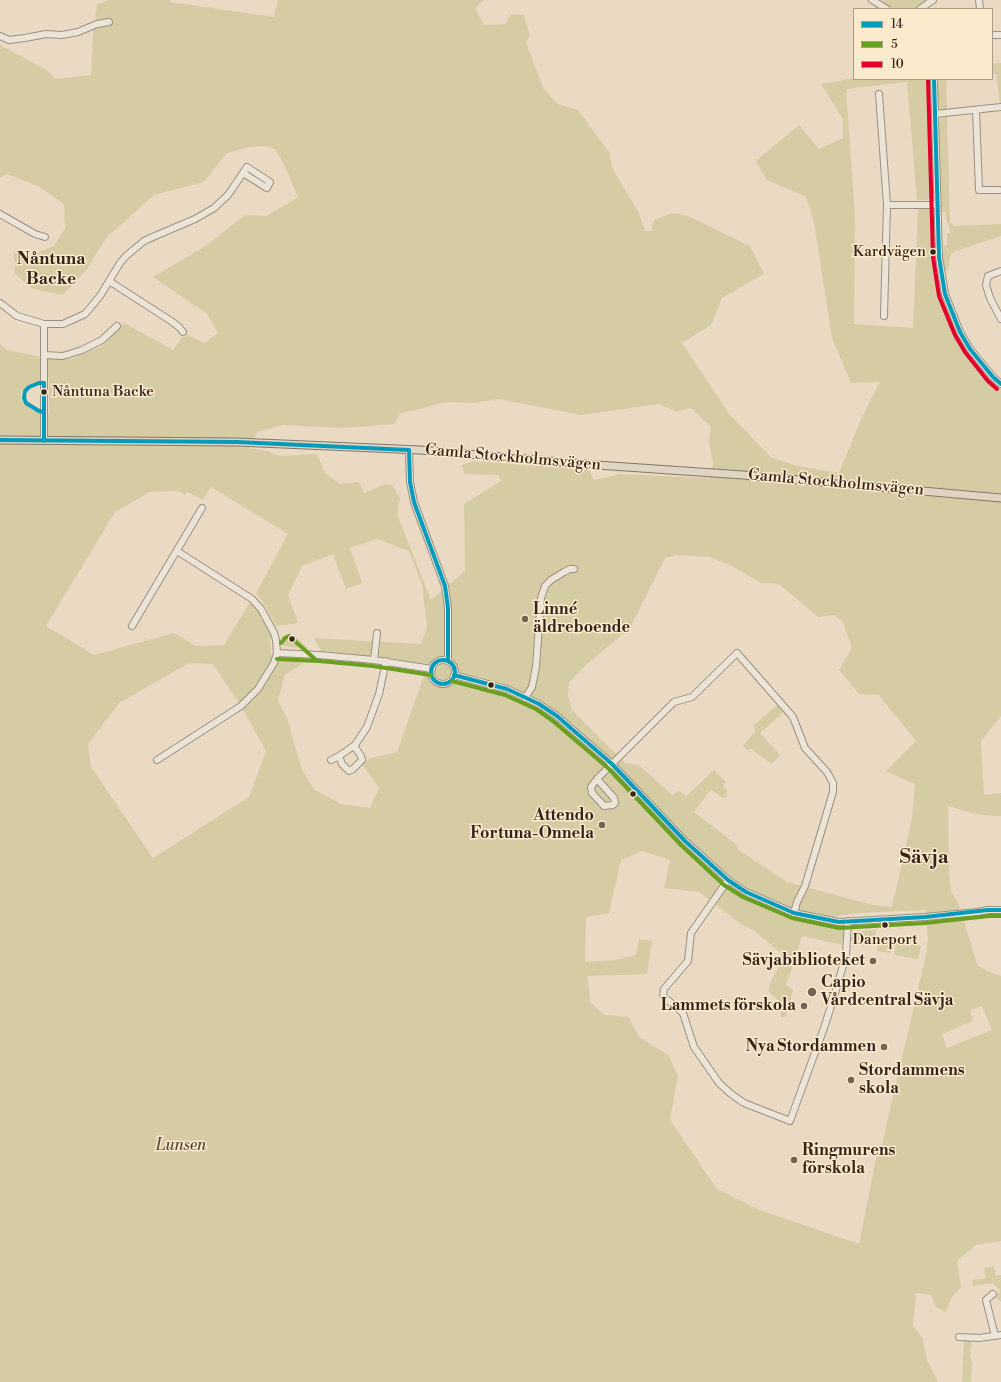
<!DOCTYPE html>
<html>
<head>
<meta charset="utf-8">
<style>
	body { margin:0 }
	#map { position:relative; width:1001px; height:1382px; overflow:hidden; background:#eadac3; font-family:"Libre Bodoni",serif }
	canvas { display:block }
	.legend { position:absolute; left:853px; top:8px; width:140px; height:72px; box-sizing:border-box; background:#fceacd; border:1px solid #ac9b86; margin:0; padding:5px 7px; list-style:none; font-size:12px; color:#33241c }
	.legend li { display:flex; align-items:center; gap:8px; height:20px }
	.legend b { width:20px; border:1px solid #ac9b86 }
</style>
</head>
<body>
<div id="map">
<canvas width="1001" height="1382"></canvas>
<ul class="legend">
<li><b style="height:5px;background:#059cbc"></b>14</li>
<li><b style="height:5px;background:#6a9f1f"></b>5</li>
<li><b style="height:5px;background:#e4002b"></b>10</li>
</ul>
</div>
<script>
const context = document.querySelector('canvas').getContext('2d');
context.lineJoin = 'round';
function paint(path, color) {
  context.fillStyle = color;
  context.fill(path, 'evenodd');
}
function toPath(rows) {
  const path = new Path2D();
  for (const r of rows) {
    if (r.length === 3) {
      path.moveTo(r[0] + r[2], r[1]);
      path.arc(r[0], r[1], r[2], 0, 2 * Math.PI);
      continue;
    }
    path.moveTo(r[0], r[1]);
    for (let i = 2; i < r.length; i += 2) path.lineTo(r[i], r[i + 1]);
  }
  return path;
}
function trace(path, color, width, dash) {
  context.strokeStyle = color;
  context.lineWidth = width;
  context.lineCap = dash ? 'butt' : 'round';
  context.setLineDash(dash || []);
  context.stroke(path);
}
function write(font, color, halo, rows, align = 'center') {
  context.font = font + ' "Libre Bodoni",serif';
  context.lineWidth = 3;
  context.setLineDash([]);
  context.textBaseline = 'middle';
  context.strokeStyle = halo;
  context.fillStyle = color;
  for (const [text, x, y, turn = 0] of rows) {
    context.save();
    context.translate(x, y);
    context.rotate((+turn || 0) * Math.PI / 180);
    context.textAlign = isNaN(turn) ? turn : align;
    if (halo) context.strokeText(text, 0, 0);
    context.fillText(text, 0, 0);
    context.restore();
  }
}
const green = toPath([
	[109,0,170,0,170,2,274,17,278,0,484,0,475,8,484,25,505,24,511,14,524,15,530,36,526,42,543,88,558,104,578,110,609,152,613,170,638,211,645,231,651,231,654,220,673,213,688,216,750,246,764,274,722,298,711,325,682,343,730,415,771,457,797,466,839,473,862,417,880,382,851,383,832,338,814,222,806,197,767,180,756,161,799,125,819,149,843,138,843,119,821,84,854,78,928,79,933,196,927,200,917,200,907,82,846,89,855,216,854,324,913,328,918,209,927,208,930,209,931,213,932,233,930,256,936,268,939,288,937,294,941,304,945,308,960,342,969,355,984,373,1001,389,1001,494,799,475,801,485,860,488,1001,502,1001,716,981,741,984,795,1001,793,1001,816,991,816,972,813,948,806,949,872,951,892,957,901,963,914,964,921,976,961,979,966,987,971,1001,976,1001,1241,976,1245,957,1261,961,1287,951,1298,946,1312,936,1307,931,1295,916,1293,913,1325,923,1340,927,1360,938,1382,0,1382,0,344,7,350,52,359,71,359,104,345,124,323,173,350,181,338,188,335,204,343,218,333,207,314,153,277,204,247,245,215,267,216,298,197,283,162,275,149,264,146,251,147,227,153,204,182,154,195,106,238,87,269,63,295,33,289,15,274,14,251,24,258,54,246,65,229,64,204,40,187,7,174,0,177,0,45,45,69,56,79,91,75,93,35,97,4],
	[49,378,49,414,34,411,23,403,21,399,21,391,30,384],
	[498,399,581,415,658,404,677,412,691,408,711,427,709,442,713,464,710,478,621,474,594,480,589,470,474,461,462,465,464,474,498,475,501,481,464,504,465,571,431,600,397,514,400,498,393,486,386,484,364,493,359,482,340,484,325,473,317,454,279,456,267,451,249,448,257,432,284,425,341,428,395,424,399,414,447,402,474,403],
	[211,487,288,534,256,593,265,605,276,626,298,623,288,595,302,566,333,554,346,589,362,583,350,548,377,539,409,551,422,584,427,628,421,644,314,638,321,651,389,658,428,664,397,752,370,758,362,764,379,788,370,808,341,804,315,790,302,770,287,718,278,700,285,675,305,662,278,660,274,663,271,653,270,640,274,633,252,599,224,645,196,646,174,633,94,655,46,626,115,512,150,492,178,491,185,495,187,492,203,500],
	[677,555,710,557,730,565,761,583,779,584,818,617,834,615,843,622,852,648,839,670,859,694,879,695,916,741,886,771,915,784,912,818,892,907,873,905,787,882,737,849,737,845,694,812,711,790,723,798,726,797,727,790,723,786,726,782,714,770,686,796,679,791,672,795,640,766,624,762,572,710,568,696,569,683,586,665,630,628,665,558],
	[189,663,213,664,241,706,266,751,249,797,153,858,91,767,88,744,119,703],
	[642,851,670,860,664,888,699,892,742,925,752,929,781,953,781,963,770,983,769,992,780,1002,781,1018,786,1016,793,990,786,985,795,960,802,936,847,946,846,926,837,926,794,918,745,897,727,885,728,876,746,888,798,910,831,917,859,913,925,910,928,939,926,954,882,1144,876,1159,859,1244,757,1209,717,1189,670,1120,678,1076,669,1056,638,1036,629,1017,605,1015,590,1002,588,976,647,974,652,941,639,939,636,955,615,960,585,962,586,917,609,913,621,860],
	[982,1006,992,1030,947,1048,942,1034,973,1021,970,1011],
	[881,0,927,0,916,9,894,9],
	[1001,63,1001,104,1000,104,996,74,992,74,992,64],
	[938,79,946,79,947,110,942,110,939,108,938,104],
	[947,115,950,222,954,226,1001,224,1001,236,956,251,951,254,948,269,944,274,942,256,944,246,947,245,947,233,950,233,950,229,947,222,945,212,942,212,939,122,943,116],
	[290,634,294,635,308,648,290,647,284,646,282,642,282,638,284,635],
	[778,704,784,712,760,733,780,755,772,764,751,749,747,750,743,746,755,732,754,725],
	[876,930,875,941,851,940,852,933,854,932],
	[878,940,893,942,891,953,877,951],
	[896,942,921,946,918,959,894,955],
	[994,1266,996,1276,1001,1275,1001,1302,996,1297,1000,1291,993,1283,973,1286,972,1280,986,1278,984,1268],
	[967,1337,972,1338,970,1357,972,1363,971,1382,962,1382,964,1341]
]);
const minor = toPath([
	[872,0,887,9],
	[979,0,980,9],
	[920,9,933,0],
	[992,35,1001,35],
	[0,36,9,40,25,38,46,34,62,35,78,32,97,24,109,22],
	[934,79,939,257,945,294,960,332,970,349,993,377,1001,384],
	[879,94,887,205,884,316],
	[976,110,979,190,999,190],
	[935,114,1001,107],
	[887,205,930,205,938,204],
	[0,214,35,234,45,237],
	[1001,271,988,276,986,285,990,298,1001,319],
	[109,281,171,321,179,327,183,332],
	[0,303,17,316,44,324,63,324,85,314,100,296,120,263,126,256,144,241,155,236,195,219,214,208,228,195,243,173,247,167,270,182,267,188,243,173],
	[44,355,63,356,82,350,102,340,117,326],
	[44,441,44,324],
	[409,450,410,482,414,502,445,586,448,608,448,661],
	[132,626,202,508],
	[277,653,319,655,374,660,432,669],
	[374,660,377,633],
	[443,672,12],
	[454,675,507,689,539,704,557,716,612,764,685,841,728,880,746,892,794,913,839,922,925,917,977,912,988,910,1001,910],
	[525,698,532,687,536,667,541,598,545,586,551,580,564,572,570,569,574,569],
	[339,756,342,764,349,771,353,769,362,760,361,756,354,746],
	[157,760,241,706,258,689,274,663,277,653,276,640,274,633,261,609,252,599,177,551],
	[331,760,339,756,355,745,367,727,379,694,386,661],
	[597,779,591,787,592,793,604,806,613,805,615,803,614,798,597,779,674,702,692,697,737,653,793,717,805,748,827,772,833,783,833,792,805,886,797,902,794,913],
	[728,880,691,933,688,961,664,989,663,996,683,1013,694,1047,719,1083,731,1094,744,1103,790,1121,824,1028,834,997,846,955,848,921],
	[993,1294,986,1300,995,1336],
	[959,1337,979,1338,1001,1335]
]);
const major = toPath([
	[0,440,237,442,420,450,597,465,743,475,1001,498]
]);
const bus1 = toPath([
	[934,79,939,257,945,294,960,332,970,349,993,377,1001,384],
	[44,383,39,383,29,387,25,391,24,398,26,403,39,411,44,412],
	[44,383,44,441],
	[0,440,237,442,409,450],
	[409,450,410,482,414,502,445,586,448,608,448,661],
	[443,672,12],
	[454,675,507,689,539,704,557,716,612,764,685,841,728,880,746,892,794,913,839,922,925,917,988,910,1001,910]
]);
const bus2 = toPath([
	[281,643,285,638,289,636,315,659],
	[277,659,319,661,373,666,431,675],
	[452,681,505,695,536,709,553,721,608,768,681,845,724,885,743,897,792,918,839,928,925,923,989,916,1001,916]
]);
const bus3 = toPath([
	[928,79,933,257,939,296,955,335,965,352,988,381,997,389]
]);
const markers = [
	[933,252,3.5,"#33241c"],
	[44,392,3.5,"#33241c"],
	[525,619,4,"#736456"],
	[292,639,3.5,"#33241c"],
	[491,685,3.5,"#33241c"],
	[633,794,3.5,"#33241c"],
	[602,825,4,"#736456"],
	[885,925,3.5,"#33241c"],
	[873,961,4,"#736456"],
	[812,992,5,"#736456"],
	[804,1006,4,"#736456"],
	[884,1047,4,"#736456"],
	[851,1080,4,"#736456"],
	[794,1160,4,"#736456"]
];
const busNames = [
	["Kardvägen",926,252],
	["Nåntuna Backe",52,392,"left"],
	["Daneport",885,940,"center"]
];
const streetNames = [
	["Gamla Stockholmsvägen",513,458,5],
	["Gamla Stockholmsvägen",836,483,5]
];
const poiNames = [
	["Linné",533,610],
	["äldreboende",533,628],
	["Attendo",594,816,"right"],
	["Fortuna-Onnela",594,834,"right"],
	["Sävjabiblioteket",865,961,"right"],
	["Capio",821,983],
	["Vårdcentral Sävja",821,1001],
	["Lammets förskola",796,1006,"right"],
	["Nya Stordammen",876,1047,"right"],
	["Stordammens",859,1071],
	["skola",859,1089],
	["Ringmurens",802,1151],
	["förskola",802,1169]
];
const parkNames = [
	["Lunsen",181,1146]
];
const neighbourhoodNames = [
	["Nåntuna",51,260],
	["Backe",51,280]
];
const districtNames = [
	["Sävja",924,858]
];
paint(green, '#d6cca3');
trace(minor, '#9b9082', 8);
trace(major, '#82776b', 9);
trace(minor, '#ede4d8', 6);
trace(major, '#e0d4c3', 7);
trace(bus1, '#059cbc', 4);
trace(bus2, '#6a9f1f', 4);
trace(bus3, '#e4002b', 4);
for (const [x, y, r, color] of markers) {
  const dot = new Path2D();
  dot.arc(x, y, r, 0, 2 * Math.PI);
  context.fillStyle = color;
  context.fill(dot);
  trace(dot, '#fceacd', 1.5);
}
write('15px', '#33241c', '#fceacd', busNames, 'right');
write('16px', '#33241c', '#fceacd', streetNames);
write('bold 16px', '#33241c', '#fceacd', poiNames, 'left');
write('italic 16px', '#584b37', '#fceacd', parkNames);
write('bold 17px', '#33241c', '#fceacd', neighbourhoodNames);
write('bold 20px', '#33241c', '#fceacd', districtNames);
</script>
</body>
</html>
